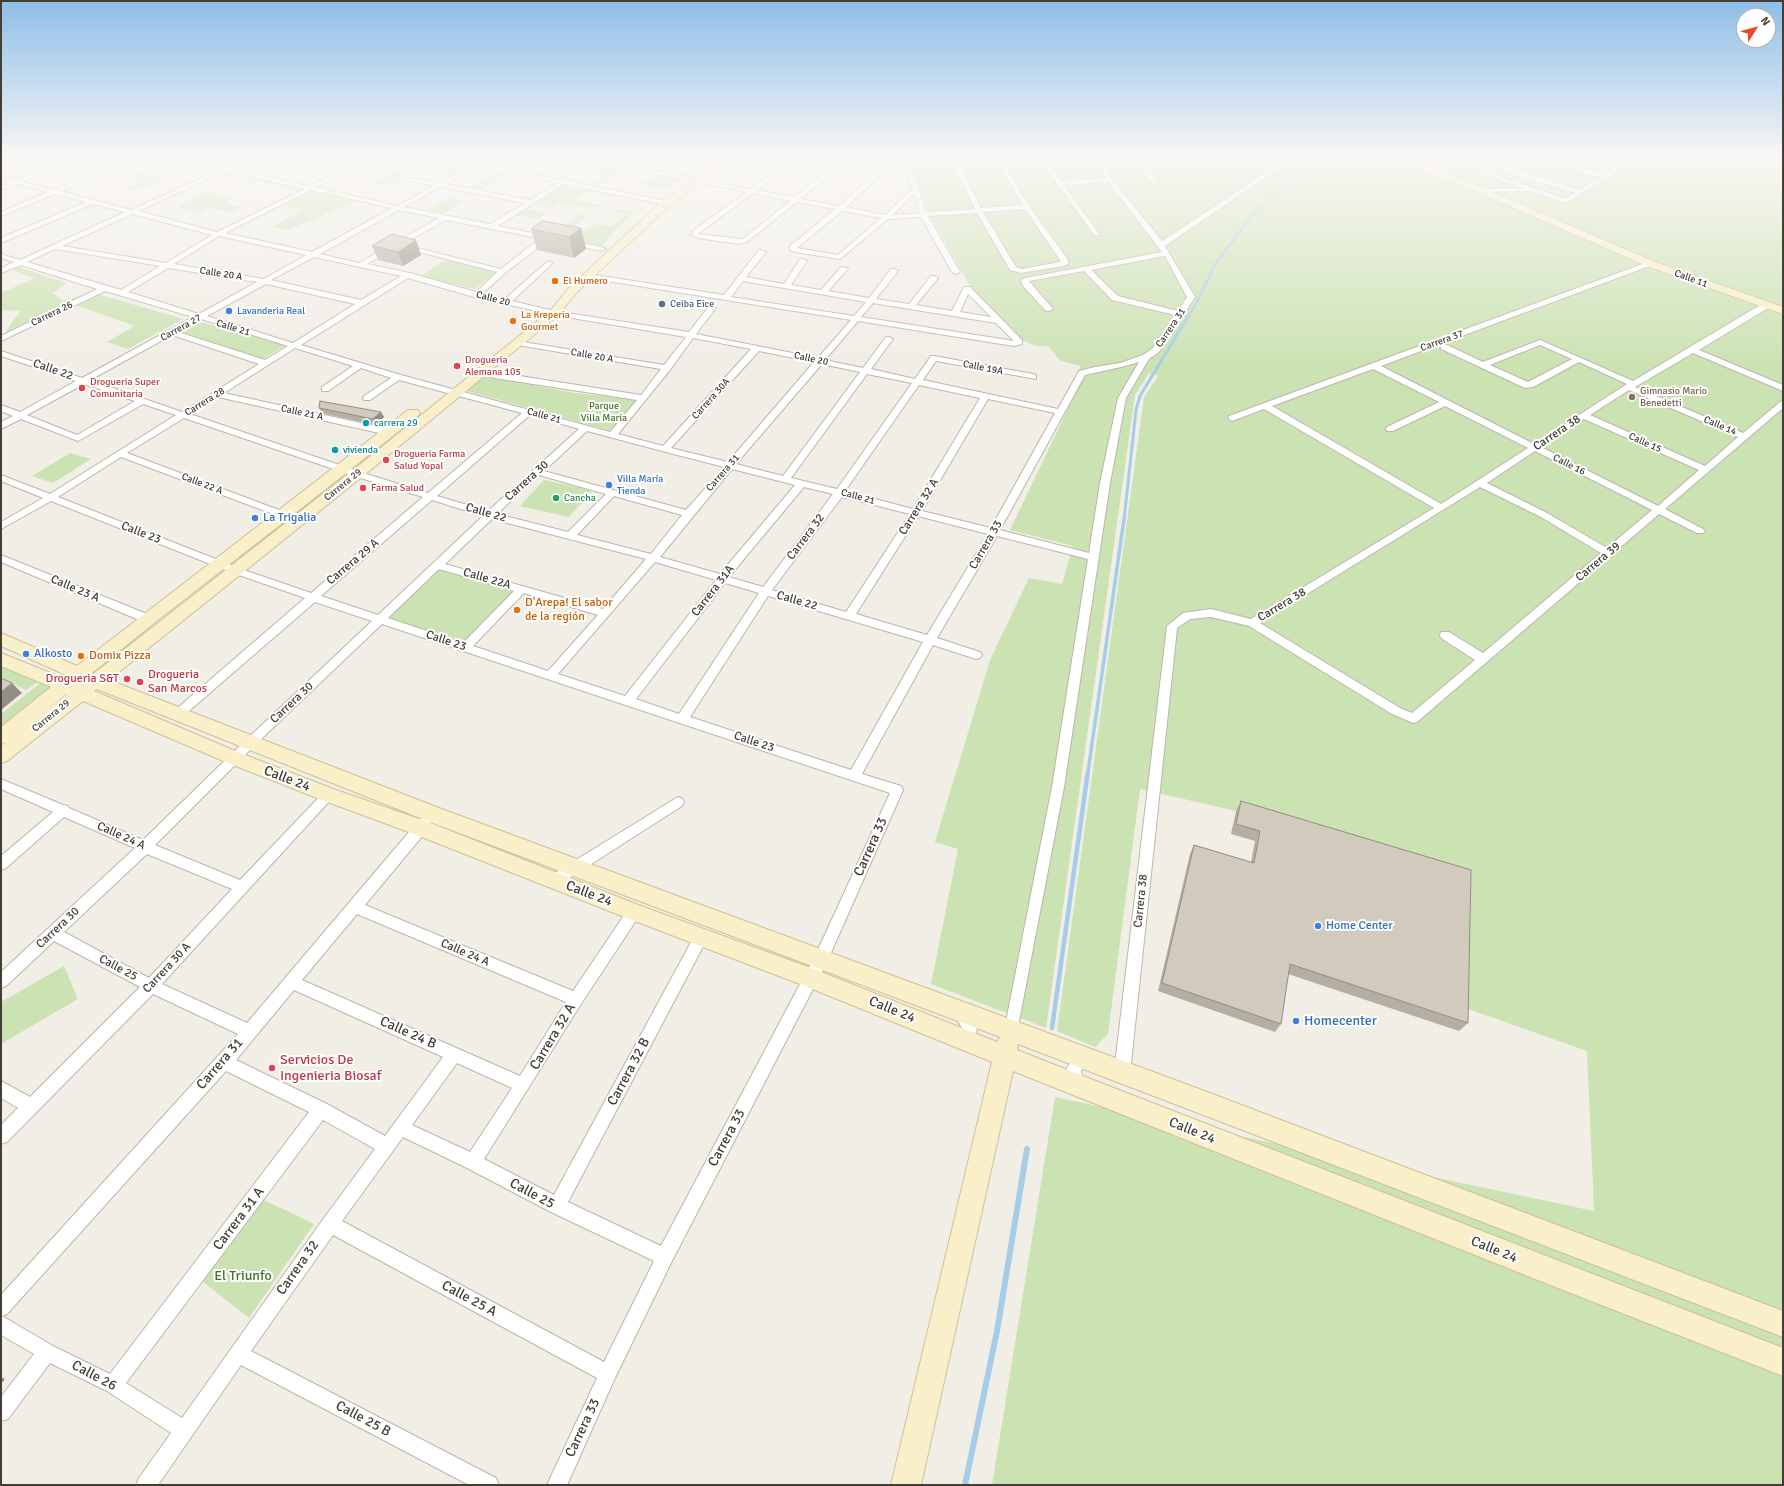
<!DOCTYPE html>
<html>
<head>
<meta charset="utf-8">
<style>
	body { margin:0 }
	#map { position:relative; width:1784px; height:1486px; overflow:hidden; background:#f1eee6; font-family:Signika,sans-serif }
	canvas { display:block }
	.frame { position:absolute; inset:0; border:2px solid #433e36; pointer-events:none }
	.north { position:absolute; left:1736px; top:8px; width:40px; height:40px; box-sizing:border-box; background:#fff; border:1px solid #b4b2af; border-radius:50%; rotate:54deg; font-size:11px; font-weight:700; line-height:16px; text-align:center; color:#433e36 }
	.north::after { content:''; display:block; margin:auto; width:14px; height:18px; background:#e54b29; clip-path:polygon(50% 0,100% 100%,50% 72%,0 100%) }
</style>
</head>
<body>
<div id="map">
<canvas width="1784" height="1486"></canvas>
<div class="frame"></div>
<div class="north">N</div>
</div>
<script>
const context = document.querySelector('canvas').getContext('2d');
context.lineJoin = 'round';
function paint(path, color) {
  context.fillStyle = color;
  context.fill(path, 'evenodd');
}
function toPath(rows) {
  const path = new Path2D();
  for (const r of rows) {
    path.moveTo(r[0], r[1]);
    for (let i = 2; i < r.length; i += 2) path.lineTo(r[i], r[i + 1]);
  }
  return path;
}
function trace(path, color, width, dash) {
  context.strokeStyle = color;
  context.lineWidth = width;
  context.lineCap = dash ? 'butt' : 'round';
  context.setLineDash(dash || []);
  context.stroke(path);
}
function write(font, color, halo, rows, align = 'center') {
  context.font = font + ' Signika,sans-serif';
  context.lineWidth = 4;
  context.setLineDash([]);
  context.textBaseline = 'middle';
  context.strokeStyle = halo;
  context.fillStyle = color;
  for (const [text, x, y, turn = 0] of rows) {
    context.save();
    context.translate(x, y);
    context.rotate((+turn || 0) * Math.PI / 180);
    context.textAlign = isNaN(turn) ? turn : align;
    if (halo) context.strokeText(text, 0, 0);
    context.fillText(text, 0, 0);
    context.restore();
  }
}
const green = toPath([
	[287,159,294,159,287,163,306,167,323,159,333,160,312,171,278,163],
	[417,159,435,159,440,160,421,169,404,167],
	[908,159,1721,159,1783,172,1783,1485,992,1485,1055,1097,1594,1211,1587,1051,1460,1006,1236,811,1140,789,1108,1034,1095,1047,1057,1031,1144,397,1158,376,1149,373,1135,395,1046,1028,931,984,958,849,935,842,990,660,1029,578,1062,584,1073,546,1010,530,1074,396,1066,393,1081,366,1061,361,1048,346,1036,346,1022,340,971,288,929,213],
	[442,160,468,165,448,176,440,174,454,165,442,163,427,172,421,170],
	[599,162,628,168,598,186,593,184,603,176,583,172],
	[400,167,413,169,398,177,402,179,391,186,373,183],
	[221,171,297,189,294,190,218,173],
	[137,172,166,178,135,192,125,189,144,181,128,176],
	[499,172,510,174,479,191,466,189],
	[656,175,681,179,667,189,639,185],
	[563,186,590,190,576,200,602,205,595,208,558,203,553,208,533,203],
	[309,190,356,201,288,230,272,227,302,210,282,204],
	[207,192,230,198,227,203,242,207,232,213,209,208,201,212,177,207],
	[449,197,463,200,445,214,428,210],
	[523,209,547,213,539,219,513,215],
	[615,209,634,212,601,246,553,238,580,213,587,214,574,227,586,231,596,224,612,226,626,214,612,211],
	[445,260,498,272,474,289,421,276],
	[19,267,66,283,53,293,63,301,90,293,5,333,20,311,1,310,1,293,35,278,12,270],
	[95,293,183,319,128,349,107,342,135,326,73,304],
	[196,321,287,344,263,359,174,332],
	[484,376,575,393,637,400,612,431,467,391,466,389],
	[70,453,91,459,53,483,32,476],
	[544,480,577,487,592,491,569,517,520,506],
	[439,568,514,592,465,641,389,619,389,616],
	[1,662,39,681,26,690,1,678],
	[43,681,57,689,1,733,1,714],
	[64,966,78,999,1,1044,1,1002],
	[264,1200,314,1224,249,1318,202,1281]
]);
const sand = toPath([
	[1721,159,1783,159,1783,172,1730,161]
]);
const streamFar4 = toPath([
	[1187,319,1197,302,1216,263,1258,208,1323,159]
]);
const streamFar3 = toPath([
	[1124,520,1136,410,1140,396,1187,318]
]);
const streamFar2 = toPath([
	[1088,772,1124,519]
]);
const streamFar1 = toPath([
	[1052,1028,1088,771]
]);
const stream = toPath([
	[965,1485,997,1331,1027,1149]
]);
const street = toPath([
	[68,159,76,159,23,182,54,190,128,159,136,159,61,191,131,210,219,170,177,159,188,159,225,167,243,159,251,159,232,169,309,186,363,159,371,159,316,187,397,206,433,186,405,180,405,178,439,183,470,166,444,159,456,159,475,163,482,159,490,159,482,164,562,180,591,162,590,159,603,159,602,160,689,177,689,179,687,180,598,163,568,181,666,201,669,203,666,205,564,184,498,226,548,236,551,238,505,273,482,294,505,299,548,261,552,263,551,265,512,301,554,311,689,332,709,306,712,306,716,308,696,334,818,358,851,320,588,278,584,276,588,274,724,295,759,250,762,250,766,252,746,277,784,284,800,259,803,259,807,261,791,285,821,290,841,267,844,267,848,269,828,291,869,298,891,269,894,269,898,271,876,299,909,304,931,276,934,276,938,278,916,305,952,311,964,287,970,287,1022,340,1022,344,1014,346,858,321,825,360,863,368,886,337,889,337,893,339,871,369,915,379,931,356,934,356,1033,374,1036,375,1036,379,936,361,923,380,1058,409,1079,371,1095,367,1120,363,1143,355,1153,348,1175,315,1112,300,1084,271,1029,281,1053,309,1049,311,1046,311,1023,286,1021,280,1025,278,1162,252,1108,182,1064,185,1100,235,1095,236,1039,159,1045,159,1061,181,1106,178,1093,159,1099,159,1112,179,1162,241,1286,159,1293,159,1165,246,1195,297,1159,352,1149,359,1126,398,1110,483,1064,787,1016,1037,1011,1039,1006,1037,1004,1032,1052,787,1088,559,997,536,937,638,980,652,982,655,980,658,976,659,933,645,862,774,901,786,903,790,826,964,671,1263,614,1380,567,1485,547,1485,597,1378,333,1235,251,1351,496,1478,499,1485,469,1485,241,1365,158,1485,136,1485,139,1478,171,1433,107,1391,50,1363,8,1419,1,1421,1,1397,34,1354,1,1335,1,1295,238,1034,153,994,7,1142,1,1144,1,1125,18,1108,1,1098,1,1081,30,1097,140,987,54,941,6,986,1,988,1,972,135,848,64,817,6,868,1,870,1,856,53,812,1,789,1,779,63,805,68,806,69,808,143,840,247,739,372,621,315,602,182,717,178,718,174,717,172,714,174,711,305,598,233,573,51,501,1,529,1,522,43,498,1,481,1,475,50,494,176,415,143,404,78,441,21,419,1,429,1,422,13,416,1,411,1,405,20,412,76,381,1,356,1,351,82,378,193,317,105,291,1,341,1,336,97,289,21,265,1,273,1,268,14,262,1,258,1,254,20,260,125,212,93,204,1,243,1,238,86,202,55,194,1,216,1,212,48,192,17,184,1,190,1,186,10,182,1,180,1,176,16,180,68,159],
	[477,167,557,183,530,200,446,184,477,167],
	[226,171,304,189,217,232,138,211,226,171],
	[441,187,525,203,490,224,404,207,441,187],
	[311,190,392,208,312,252,225,233,311,190],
	[399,210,439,218,359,263,320,254,399,210],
	[132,214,212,235,166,263,62,246,132,214],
	[446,220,491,229,540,238,501,269,404,245,400,247,497,272,476,292,410,273,367,264,446,220],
	[219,236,306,255,264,279,174,264,219,236],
	[55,249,160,266,121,290,27,262,55,249],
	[1165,256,1187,297,1178,311,1118,296,1091,270,1165,256],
	[314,257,401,276,361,300,271,280,314,257],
	[168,268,257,282,199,314,128,292,168,268],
	[408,278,474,297,554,315,686,337,664,365,517,341,513,343,517,345,661,369,641,395,494,372,490,375,494,378,637,400,610,432,401,375,301,345,408,278],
	[743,281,866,302,854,316,731,297,743,281],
	[266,284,355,304,293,343,207,316,266,284],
	[968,294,991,317,960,312,968,294],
	[873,303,996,323,1014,341,861,317,873,303],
	[201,319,288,346,265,360,178,332,201,319],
	[172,335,259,364,182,412,90,380,172,335],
	[693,338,751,349,663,446,618,434,670,370,693,338],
	[295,348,353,366,322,387,322,391,328,391,361,368,391,378,364,396,363,398,364,400,370,400,399,380,522,413,428,493,360,472,190,414,218,397,388,435,391,434,392,432,391,430,388,429,224,393,295,348],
	[759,351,814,362,728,462,671,448,759,351],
	[1139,362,1118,398,1100,483,1089,553,1000,530,1085,375,1121,367,1139,362],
	[822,364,860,372,783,476,736,464,822,364],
	[867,374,912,383,837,489,791,478,867,374],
	[84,384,135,401,77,435,27,415,84,384],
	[919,385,980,398,913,509,845,491,919,385],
	[988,399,1055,413,991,528,922,511,988,399],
	[530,415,579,429,488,511,437,496,530,415],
	[184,418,354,476,423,497,311,593,241,569,58,497,121,457,281,517,287,517,289,515,287,513,127,453,184,418],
	[587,431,662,451,724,467,686,510,544,471,587,431],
	[732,469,795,485,720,574,660,557,732,469],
	[539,475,606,494,568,532,497,514,539,475],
	[804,487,833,494,763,587,729,577,804,487],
	[614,496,682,515,651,554,577,535,614,496],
	[842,497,910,514,846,612,772,590,842,497],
	[432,500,483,516,378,615,321,596,432,500],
	[918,516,988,534,927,635,856,614,918,516],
	[492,519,646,559,603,609,445,564,492,519],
	[655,562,716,580,625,696,558,674,655,562],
	[439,569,514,591,463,643,388,618,439,569],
	[725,583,759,593,679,714,636,699,725,583],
	[524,593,598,615,548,671,473,646,524,593],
	[768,596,923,642,851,770,690,717,768,596],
	[382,624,890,793,816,954,661,1246,568,1202,706,941,708,937,706,933,701,931,696,933,554,1195,484,1159,581,1004,639,916,641,912,639,908,634,906,629,908,573,991,365,905,430,827,431,823,430,819,425,818,420,819,247,1023,162,984,335,795,333,791,329,790,325,791,240,880,155,845,255,745,382,624],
	[147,854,232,889,149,978,64,932,147,854],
	[357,914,566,1002,520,1076,302,980,357,914],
	[294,990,443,1057,385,1136,327,1104,236,1060,294,990],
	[457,1063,512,1088,470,1152,412,1125,457,1063],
	[226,1071,309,1112,110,1374,53,1346,2,1316,7,1314,226,1071],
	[323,1120,375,1149,324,1218,182,1418,126,1383,323,1120],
	[403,1137,467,1168,551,1212,654,1261,604,1362,342,1221,403,1137],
	[709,159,716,159,713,161,709,159],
	[790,159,797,159,758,190,794,197,841,159,848,159,801,199,839,206,891,159,898,159,846,207,885,215,912,189,903,159,909,159,926,212,975,209,950,159,956,159,981,208,1023,205,995,159,1001,159,1030,207,1068,260,1068,264,1064,266,1021,273,1010,270,977,213,928,216,960,272,956,274,952,272,921,217,888,219,840,259,795,252,790,250,790,246,835,209,797,202,747,242,739,244,697,238,692,235,691,234,695,229,747,192,697,182,697,180,751,189,790,159],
	[753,193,790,201,743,239,698,234,753,193],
	[914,194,920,213,893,215,914,194],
	[1025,209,1060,260,1060,262,1022,269,1016,267,983,212,1025,209],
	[842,211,881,218,838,255,797,248,842,211],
	[1131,159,1137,159,1158,183,1158,185,1154,185,1131,159],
	[1440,159,1448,159,1425,169,1420,168,1440,159],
	[1524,159,1532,159,1513,169,1579,190,1600,178,1547,159,1556,159,1604,175,1628,161,1633,162,1566,203,1530,191,1480,192,1480,190,1482,189,1522,188,1474,171,1473,170,1476,168,1565,199,1575,193,1502,171,1524,159],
	[570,241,602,247,606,249,602,251,568,244,568,242,570,241],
	[1648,262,1655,264,1381,366,1534,444,1627,384,1579,362,1533,387,1525,388,1441,349,1441,345,1447,345,1483,362,1540,340,1633,381,1762,304,1768,304,1768,308,1699,350,1783,385,1783,391,1693,353,1635,387,1743,433,1780,402,1783,401,1783,408,1665,509,1703,529,1705,531,1703,533,1697,533,1659,514,1417,722,1413,723,1392,714,1249,626,1211,617,1190,619,1177,628,1130,1073,1127,1078,1122,1081,1117,1078,1114,1073,1167,626,1183,613,1211,609,1251,619,1434,508,1264,409,1232,421,1228,418,1229,416,1648,262],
	[1540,345,1572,359,1528,382,1490,365,1540,345],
	[1373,369,1439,402,1387,427,1386,429,1387,431,1393,431,1445,406,1528,448,1441,504,1272,406,1373,369],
	[1629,390,1738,437,1705,466,1590,415,1629,390],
	[1584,419,1699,470,1658,506,1541,447,1584,419],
	[1535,451,1652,510,1607,548,1547,513,1487,483,1535,451],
	[1480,487,1541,517,1601,553,1483,653,1449,632,1441,632,1440,635,1441,638,1475,660,1412,713,1400,708,1260,623,1480,487],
	[1,555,152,616,153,619,152,622,148,623,144,622,1,562,1,555],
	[678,797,682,798,684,802,682,806,560,884,555,886,550,884,548,880,550,876,678,797],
	[961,1007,966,1009,973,1016,977,1030,972,1039,957,1043,952,1041,950,1036,952,1031,962,1028,954,1014,956,1009,961,1007],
	[1087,1052,1092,1054,1095,1059,1092,1064,1082,1069,1081,1072,1086,1086,1083,1091,1078,1094,1073,1091,1065,1072,1072,1059,1087,1052]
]);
const secondary = toPath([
	[6,159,20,159,18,161,1,167,1,161,6,159],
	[726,159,737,159,670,205,577,292,558,315,362,477,109,680,439,808,1202,1090,1783,1311,1783,1337,1018,1044,1017,1050,1078,1074,1783,1348,1783,1376,1558,1288,1013,1071,921,1485,891,1485,992,1062,805,986,627,918,414,834,322,800,228,763,83,701,7,761,1,763,1,746,5,743,1,744,1,727,51,687,1,666,1,653,63,678,66,675,1,646,1,633,77,666,408,410,418,410,420,413,418,416,289,518,154,623,92,673,93,674,352,471,550,311,569,288,662,201,726,159],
	[97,689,425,820,1000,1037,997,1042,811,968,641,906,428,822,336,790,240,753,94,691,97,689],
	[66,694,67,694,40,716,66,694],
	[1396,159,1409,159,1485,189,1655,262,1783,307,1783,314,1647,266,1479,193,1398,161,1396,159]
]);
const wall = toPath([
	[581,228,586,249,574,258,537,250,531,229],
	[416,240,421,255,403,266,378,260,372,246],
	[319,408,381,412,384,417,375,425,321,413],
	[1241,801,1468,1023,1459,1031,1288,974,1281,1024,1275,1032,1158,991,1190,854,1194,845,1251,862,1255,841,1231,834,1236,811]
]);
const shadedWall = toPath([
	[581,228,586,249,574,258,569,237],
	[416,240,421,255,403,266,398,252],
	[381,412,384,417,375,425,373,419],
	[12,683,22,693,1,710,1,692],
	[1,1377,5,1379,1,1384]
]);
const building = toPath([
	[542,221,581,228,569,237,531,229,542,221],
	[392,234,416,240,398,252,372,246,392,234],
	[320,401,381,412,373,419,319,408,320,401],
	[1,678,12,683,1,692,1,678],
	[1241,801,1471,870,1468,1023,1290,964,1281,1024,1162,983,1194,845,1254,863,1260,831,1236,824,1241,801]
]);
const markers = [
	[555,281,4,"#e8710a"],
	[662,304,4,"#5c6f8a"],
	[229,311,4,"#3f7fe0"],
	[513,321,4,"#e8710a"],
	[457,366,4,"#e0444e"],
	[82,388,4,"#e0444e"],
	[1632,397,4,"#8d6e63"],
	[366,423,4,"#0f9aa8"],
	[335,450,4,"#0f9aa8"],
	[386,460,4,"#e0444e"],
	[609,485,4,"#3f7fe0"],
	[363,488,4,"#e0444e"],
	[556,498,4,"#2e9e5b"],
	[255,518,4,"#3f7fe0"],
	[517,610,4,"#e8710a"],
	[26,654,4,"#3f7fe0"],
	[81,656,4,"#e8710a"],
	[127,679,4,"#e0444e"],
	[140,682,4,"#e0444e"],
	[1318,926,4,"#3f7fe0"],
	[1296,1021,4,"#3f7fe0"],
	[272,1068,4,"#e0444e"]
];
const farStreetnames = [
	["Calle 20 A",221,274,9],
	["Calle 11",1691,279,20],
	["Calle 20",493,299,14],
	["Carrera 26",52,314,-26],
	["Carrera 27",181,328,-29],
	["Calle 21",233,328,17],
	["Carrera 31",1171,328,-56],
	["Carrera 37",1442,341,-20],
	["Calle 20 A",592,356,10],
	["Calle 20",811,359,12],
	["Calle 19A",983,368,11],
	["Carrera 30A",711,399,-48],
	["Carrera 28",205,402,-32],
	["Calle 21 A",302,413,12],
	["Calle 21",544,416,15],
	["Calle 14",1720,426,23],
	["Calle 15",1645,443,24],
	["Calle 16",1569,465,27],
	["Carrera 31",723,473,-49],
	["Calle 22 A",202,484,21],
	["Carrera 29",343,485,-39],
	["Calle 21",858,497,15],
	["Carrera 29",51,716,-39]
];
const farFoodnames = [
	["El Humero",563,281],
	["La Kreperia",521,315],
	["Gourmet",521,327]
];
const farServicenames = [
	["Ceiba Eice",670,304]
];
const farShopnames = [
	["Lavanderia Real",237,311],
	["Villa María",617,479],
	["Tienda",617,491]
];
const farHealthnames = [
	["Drogueria",465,360],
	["Alemana 105",465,372],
	["Drogueria Super",90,382],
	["Comunitaria",90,394],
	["Drogueria Farma",394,454],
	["Salud Yopal",394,466],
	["Farma Salud",371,488]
];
const farEducationnames = [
	["Gimnasio Mario",1640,391],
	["Benedetti",1640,403]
];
const farParknames = [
	["Parque",604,406],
	["Villa María",604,418]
];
const farCulturenames = [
	["carrera 29",374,423],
	["vivienda",343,450]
];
const farLeisurenames = [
	["Cancha",564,498]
];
const streetNames = [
	["Calle 22",53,370,19],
	["Carrera 38",1557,433,-34],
	["Carrera 30",527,481,-42],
	["Carrera 32 A",919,507,-58],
	["Calle 22",486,513,16],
	["Calle 23",141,533,21],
	["Carrera 32",806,537,-53],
	["Carrera 33",986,545,-60],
	["Carrera 29 A",353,562,-40],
	["Carrera 39",1598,562,-40],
	["Calle 22A",487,579,16],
	["Calle 23 A",75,589,23],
	["Carrera 31A",713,591,-52],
	["Calle 22",797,601,16],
	["Carrera 38",1282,605,-31],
	["Calle 23",446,641,18],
	["Carrera 30",292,703,-43],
	["Calle 23",754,742,18],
	["Calle 24 A",121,836,24],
	["Carrera 38",1141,901,-84],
	["Carrera 30",58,928,-43],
	["Calle 24 A",465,953,23],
	["Calle 25",118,968,28],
	["Carrera 30 A",167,968,-47]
];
const shopNames = [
	["La Trigalia",263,518],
	["Alkosto",34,654],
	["Home Center",1326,926]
];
const foodNames = [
	["D'Arepa! El sabor",525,603],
	["de la región",525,617],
	["Domix Pizza",89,656]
];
const healthNames = [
	["Drogueria",148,675],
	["San Marcos",148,689],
	["Drogueria S&T",119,679,"right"]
];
const nearStreetnames = [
	["Calle 24",287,779,21],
	["Carrera 33",871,847,-66],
	["Calle 24",589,894,21],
	["Calle 24",892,1010,22],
	["Calle 24 B",408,1033,24],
	["Carrera 32 A",553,1037,-59],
	["Carrera 31",220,1064,-49],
	["Carrera 32 B",629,1072,-62],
	["Calle 24",1192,1131,22],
	["Carrera 33",727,1138,-62],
	["Calle 25",532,1194,28],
	["Carrera 31 A",239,1219,-53],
	["Calle 24",1494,1250,22],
	["Carrera 32",298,1268,-55],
	["Calle 25 A",469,1299,28],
	["Calle 26",94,1376,28],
	["Calle 25 B",363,1419,28],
	["Carrera 33",583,1428,-65]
];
const nearShopnames = [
	["Homecenter",1304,1021]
];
const nearHealthnames = [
	["Servicios De",280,1060],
	["Ingenieria Biosaf",280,1076]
];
const nearParknames = [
	["El Triunfo",243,1276]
];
paint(green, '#cbe2b2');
paint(sand, '#f2eac5');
trace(streamFar4, '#a7cce9', 2.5);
trace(streamFar3, '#a7cce9', 3);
trace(streamFar2, '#a7cce9', 3.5);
trace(streamFar1, '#a7cce9', 4.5);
trace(stream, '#a7cce9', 6);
trace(street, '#bcb6a9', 2);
trace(secondary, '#cdc199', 2);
paint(street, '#fff');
paint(secondary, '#f9efc8');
paint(wall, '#b5aea2');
paint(shadedWall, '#938d84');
paint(building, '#d2cabc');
trace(building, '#938d84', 1);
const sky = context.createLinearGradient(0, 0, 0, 367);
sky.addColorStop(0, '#8ebee8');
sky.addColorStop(0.43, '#f9f7f4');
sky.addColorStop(1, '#f9f7f400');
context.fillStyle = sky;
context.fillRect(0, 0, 1784, 367);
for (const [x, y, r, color] of markers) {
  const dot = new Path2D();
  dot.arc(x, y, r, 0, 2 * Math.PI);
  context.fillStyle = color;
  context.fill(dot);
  trace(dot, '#fff', 1.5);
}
write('10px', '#433e36', '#fff', farStreetnames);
write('10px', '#c56008', '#fff', farFoodnames, 'left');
write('10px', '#4e5e75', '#fff', farServicenames, 'left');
write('10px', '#366cbe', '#fff', farShopnames, 'left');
write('10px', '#be3a42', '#fff', farHealthnames, 'left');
write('10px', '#785e54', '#fff', farEducationnames, 'left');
write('10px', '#456f2f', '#fff', farParknames);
write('10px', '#0d838f', '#fff', farCulturenames, 'left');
write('10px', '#27864d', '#fff', farLeisurenames, 'left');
write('12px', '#433e36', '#fff', streetNames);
write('12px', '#366cbe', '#fff', shopNames, 'left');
write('12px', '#c56008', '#fff', foodNames, 'left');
write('12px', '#be3a42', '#fff', healthNames, 'left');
write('14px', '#433e36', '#fff', nearStreetnames);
write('14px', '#366cbe', '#fff', nearShopnames, 'left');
write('14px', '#be3a42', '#fff', nearHealthnames, 'left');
write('14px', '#456f2f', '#fff', nearParknames);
</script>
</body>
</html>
